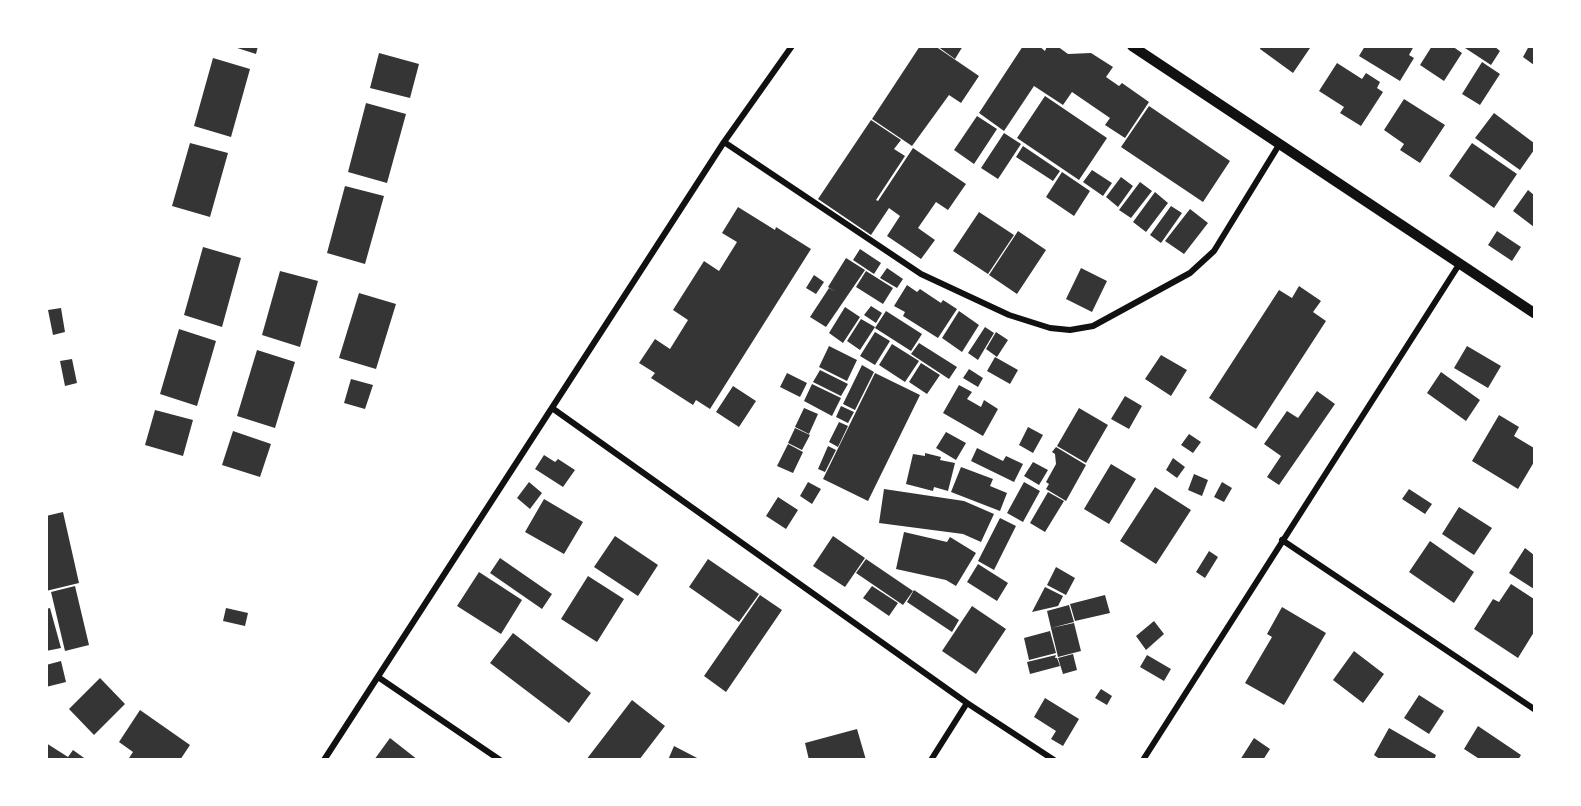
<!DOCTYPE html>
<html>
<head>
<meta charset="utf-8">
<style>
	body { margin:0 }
	#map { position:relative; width:1581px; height:806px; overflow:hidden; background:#fff; font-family:Manrope,sans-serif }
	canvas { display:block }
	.frame { position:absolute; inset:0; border:48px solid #fff; pointer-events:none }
</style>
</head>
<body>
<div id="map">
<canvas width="1581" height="806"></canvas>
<div class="frame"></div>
</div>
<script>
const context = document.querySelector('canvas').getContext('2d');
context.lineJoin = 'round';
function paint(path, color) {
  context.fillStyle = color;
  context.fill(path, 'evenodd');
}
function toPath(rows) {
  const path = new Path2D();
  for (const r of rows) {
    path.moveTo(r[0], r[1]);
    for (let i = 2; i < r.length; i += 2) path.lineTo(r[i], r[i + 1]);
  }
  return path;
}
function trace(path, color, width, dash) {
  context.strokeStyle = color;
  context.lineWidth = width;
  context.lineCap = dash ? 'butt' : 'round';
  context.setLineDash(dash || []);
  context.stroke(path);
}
const building = toPath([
	[231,46,258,46,256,54],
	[920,46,935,46,979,76,961,103,949,95,912,146,872,119],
	[937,46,963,46,955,59],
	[1023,46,1039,46,1045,51,1047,46,1057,46,1068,54,1091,53,1113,67,1106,77,1119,86,1122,83,1149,102,1125,138,1105,125,1110,118,1072,92,1063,105,1034,86,1004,131,979,113],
	[1261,46,1308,46,1310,48,1293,73,1260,49],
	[1365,46,1414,46,1409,55,1414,58,1400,81,1359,56],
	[1432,46,1452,46,1462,53,1444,81,1420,65],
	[1462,46,1494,46,1500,51,1491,65],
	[1529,46,1534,46,1534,65,1523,57],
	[379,53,419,64,410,98,370,88],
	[213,58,250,69,231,137,194,126],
	[1482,62,1500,74,1480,105,1462,94],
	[1337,63,1362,79,1366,73,1380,82,1377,88,1383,92,1361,126,1340,113,1344,107,1319,91],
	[1045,96,1107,138,1079,180,1017,138],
	[1404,99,1445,125,1420,163,1400,150,1404,144,1384,130],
	[366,103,406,114,387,183,348,172],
	[1149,106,1230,161,1203,202,1121,147],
	[1494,113,1534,143,1534,150,1520,170,1475,138],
	[977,116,997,129,974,164,954,150],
	[871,120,901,140,894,149,905,156,876,200,878,201,913,148,966,184,948,210,936,202,918,228,935,240,921,259,887,236,900,216,889,208,871,235,818,199],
	[1004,133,1021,144,998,179,981,168],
	[190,143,228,153,210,217,172,206],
	[1472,143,1517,174,1494,208,1449,176],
	[1023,146,1060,171,1053,181,1016,157],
	[1092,170,1112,183,1103,196,1083,182],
	[1062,172,1090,191,1074,216,1046,197],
	[1121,177,1133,186,1118,207,1106,197],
	[1140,182,1152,191,1131,218,1119,210],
	[345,186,384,196,365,264,327,253],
	[1528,190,1534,195,1534,227,1513,211],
	[1155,192,1168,203,1146,232,1133,222],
	[1171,206,1182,213,1161,243,1150,235],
	[738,207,775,230,776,227,811,249,710,409,696,400,693,405,651,378,655,373,639,363,655,339,670,349,688,320,673,310,704,261,719,271,737,242,722,233],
	[1190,209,1208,223,1184,254,1165,241],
	[979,212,1014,235,988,274,953,251],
	[1018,231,1046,250,1017,294,989,275],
	[1497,231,1521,247,1512,261,1488,245],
	[203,247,241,258,222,327,184,315],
	[860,249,881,263,874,274,853,260],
	[846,258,865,270,826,327,810,317,829,288,836,292,828,287],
	[887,268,903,279,897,288,880,278],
	[1081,268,1107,281,1092,312,1066,299],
	[280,271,318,281,300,347,262,335],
	[866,271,893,288,883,304,856,287],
	[814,275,824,282,816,294,806,288],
	[907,285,917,292,920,289,941,303,943,300,957,309,938,338,903,316,905,312,894,306],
	[1299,286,1321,301,1313,312,1326,321,1256,429,1209,398,1279,290,1292,298],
	[359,293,396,304,376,369,339,358],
	[871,306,882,313,876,323,864,315],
	[845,307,860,317,843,343,829,333],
	[61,308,65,332,53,335,48,310],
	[886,311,922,334,911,351,875,328],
	[959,311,979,325,962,352,942,338],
	[861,319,875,327,860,350,847,341],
	[985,327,994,333,978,360,968,353],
	[179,329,216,341,197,406,160,394],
	[875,332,890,341,875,365,860,356],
	[996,332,1008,340,997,357,986,349],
	[919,343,957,367,949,379,911,354],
	[892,344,919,361,905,382,879,365],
	[829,346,857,360,847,381,819,367],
	[1467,346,1501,366,1488,388,1454,368],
	[257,350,295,362,275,428,237,416],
	[1161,355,1187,370,1171,396,1145,379],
	[995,357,1018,370,1010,384,987,371],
	[72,359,77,383,65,386,60,361],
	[921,363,940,375,927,394,909,382],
	[862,365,874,372,855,410,843,404],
	[969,369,983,378,978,387,963,378],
	[820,370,848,384,841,396,813,382],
	[1441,372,1480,400,1466,421,1427,393],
	[787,373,807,383,800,397,780,387],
	[875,373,920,395,868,501,823,479],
	[351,379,373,385,365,409,344,403],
	[812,384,841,398,832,416,804,401],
	[959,385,972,392,967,399,981,407,984,400,998,409,983,436,943,413],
	[733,386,756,401,739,427,716,412],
	[1317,391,1335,404,1279,485,1267,477,1281,456,1264,444,1287,411,1298,418],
	[1125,396,1142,406,1129,429,1111,419],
	[841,406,854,412,848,423,836,417],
	[804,408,818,414,809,434,795,427],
	[1079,408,1108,425,1086,463,1057,446],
	[155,410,193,420,183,456,145,445],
	[1499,415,1519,427,1514,436,1534,448,1534,462,1518,489,1472,461],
	[839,422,848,426,838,447,829,442],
	[1028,427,1043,435,1033,453,1019,445],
	[795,428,810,435,802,450,788,443],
	[233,431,271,444,260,477,222,465],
	[946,432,966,443,956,460,936,448],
	[1189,434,1201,442,1193,453,1181,445],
	[788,444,803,452,793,473,777,466],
	[828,446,836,450,825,472,818,469],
	[1056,447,1086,465,1066,501,1046,489,1049,484,1046,482,1056,464,1055,454,1052,452],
	[977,448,1003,461,1006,456,1023,464,1014,482,971,461],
	[925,453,941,457,940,460,955,463,948,491,934,487,933,491,906,484,913,454,925,456],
	[544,455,555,462,558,459,575,470,563,487,535,469],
	[1173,458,1185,467,1177,478,1166,470],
	[1033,462,1048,470,1039,485,1024,476],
	[1111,464,1136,479,1109,524,1084,509],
	[961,467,993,479,990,486,1007,493,1000,511,951,492],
	[1194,474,1208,480,1202,496,1188,490],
	[529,482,542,493,530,509,517,498],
	[808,482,821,489,812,504,800,496],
	[1024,482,1040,491,1023,522,1007,513],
	[1222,482,1232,488,1224,502,1214,497],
	[1155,487,1191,510,1156,564,1120,541],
	[884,489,964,501,994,514,981,542,963,534,879,523],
	[1409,489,1432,504,1425,514,1402,499],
	[1048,492,1064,501,1045,532,1030,523],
	[778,497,798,510,786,529,766,516],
	[544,499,583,522,564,554,525,532],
	[1459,507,1492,528,1474,555,1442,534],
	[63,512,79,583,46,591,46,516],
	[1000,518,1016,526,994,570,978,561],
	[904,532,947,542,950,537,976,553,956,586,946,580,896,569],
	[615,536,658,565,638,596,594,567],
	[833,536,865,558,845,587,813,566],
	[1430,541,1474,572,1454,603,1409,572],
	[1525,548,1534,555,1534,589,1509,573],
	[1209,551,1218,557,1205,578,1196,572],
	[500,558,552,594,542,609,490,573],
	[708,559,759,594,739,622,689,587],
	[866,559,913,591,903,605,856,573],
	[978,564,1008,583,997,601,967,582],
	[1056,567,1075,578,1066,595,1047,585],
	[479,572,522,600,501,634,457,606],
	[588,576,624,599,597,642,561,619],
	[1511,584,1534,599,1534,632,1518,658,1474,629,1493,599,1499,602],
	[75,586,89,645,65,651,51,592],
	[872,586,898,603,889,616,863,598],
	[1045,587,1063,596,1058,606,1032,612],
	[914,590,959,620,952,632,907,602],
	[760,595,782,610,726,692,704,676],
	[1105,595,1110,613,1075,621,1070,604],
	[1069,605,1074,622,1051,628,1047,611],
	[972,606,1006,629,976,674,942,651],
	[1282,607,1326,633,1284,705,1245,683,1272,637,1267,634],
	[50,608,61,648,46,651,46,609],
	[226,608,248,613,245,626,223,621],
	[1154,621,1164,634,1146,650,1136,636],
	[1074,623,1081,651,1058,657,1051,628],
	[1050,631,1056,653,1029,660,1024,638],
	[513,633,591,693,569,723,490,663],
	[1354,651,1384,674,1363,703,1333,680],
	[1073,654,1077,670,1063,674,1058,658],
	[1056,655,1055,658,1057,658,1060,666,1030,674,1027,662],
	[1147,655,1171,669,1164,681,1140,667],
	[61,661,66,682,46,687,46,665],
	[100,678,125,704,94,735,69,709],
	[1101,689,1112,696,1107,705,1095,698],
	[1419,695,1444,711,1429,734,1404,718],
	[1045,698,1079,719,1063,746,1051,739,1056,731,1034,717],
	[632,700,665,726,639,760,586,760],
	[140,710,190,745,180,760,131,760,129,758,133,752,119,742],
	[1478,726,1521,755,1518,760,1481,760,1464,749],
	[1389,728,1436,755,1434,760,1381,760,1374,755],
	[857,729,866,760,809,760,805,743],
	[390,738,418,760,374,760],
	[1254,738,1270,749,1263,760,1240,760],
	[46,743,68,757,73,750,87,760,46,760],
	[674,746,701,760,668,760]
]);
const minor = toPath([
	[724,142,921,274,1009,315,1050,328,1070,330,1093,326,1190,273,1214,251,1279,145],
	[552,408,967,703,1054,760],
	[1282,540,1534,709],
	[378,677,500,760],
	[324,760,724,142,792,46],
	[931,760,967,703],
	[1143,760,1460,263]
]);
const tertiary = toPath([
	[1132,46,1534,313]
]);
paint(building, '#353535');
trace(minor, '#111', 6);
trace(tertiary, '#111', 10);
</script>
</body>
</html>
